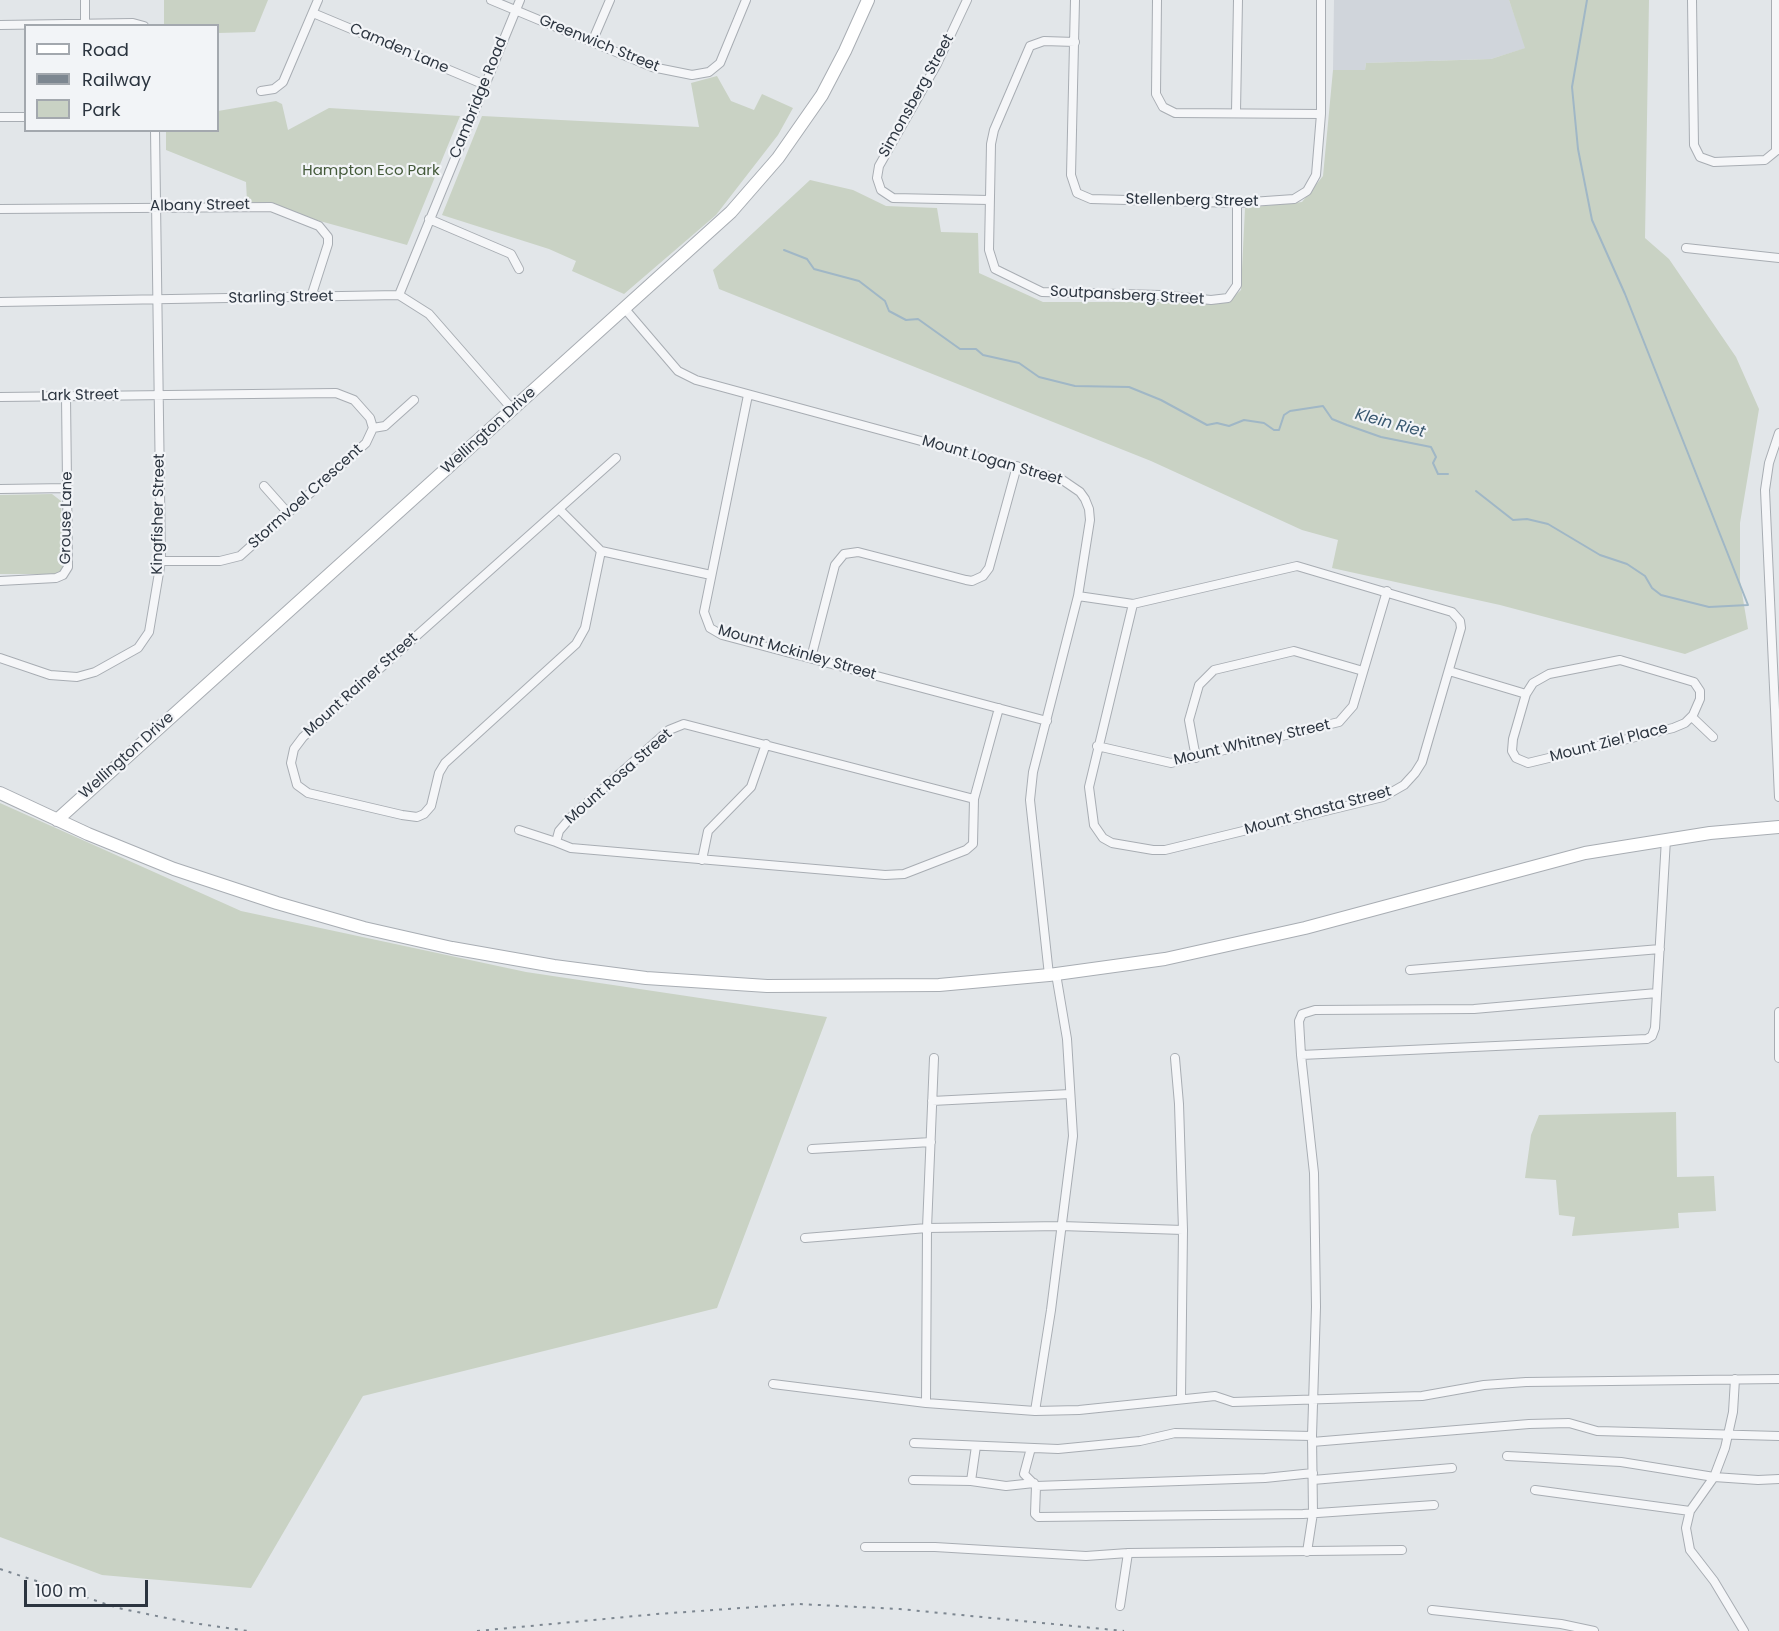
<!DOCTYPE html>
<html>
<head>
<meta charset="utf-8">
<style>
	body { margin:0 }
	#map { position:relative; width:1779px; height:1631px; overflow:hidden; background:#e2e6e9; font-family:Poppins,sans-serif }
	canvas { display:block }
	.legend { position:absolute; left:24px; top:24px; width:195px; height:108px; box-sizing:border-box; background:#f2f4f7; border:2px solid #a3a8ae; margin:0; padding:8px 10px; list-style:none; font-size:18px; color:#2c3540 }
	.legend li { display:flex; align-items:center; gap:12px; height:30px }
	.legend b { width:30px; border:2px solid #a3a8ae }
	.scale { position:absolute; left:24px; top:1580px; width:124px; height:27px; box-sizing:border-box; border:3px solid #2c3540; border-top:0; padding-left:8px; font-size:18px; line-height:21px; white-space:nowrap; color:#2c3540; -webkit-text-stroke:4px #f2f4f7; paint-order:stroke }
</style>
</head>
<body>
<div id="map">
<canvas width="1779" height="1631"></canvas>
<ul class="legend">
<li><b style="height:8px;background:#fff"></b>Road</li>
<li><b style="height:8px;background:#7d8791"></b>Railway</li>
<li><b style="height:16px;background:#c9d2c4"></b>Park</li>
</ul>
<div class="scale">100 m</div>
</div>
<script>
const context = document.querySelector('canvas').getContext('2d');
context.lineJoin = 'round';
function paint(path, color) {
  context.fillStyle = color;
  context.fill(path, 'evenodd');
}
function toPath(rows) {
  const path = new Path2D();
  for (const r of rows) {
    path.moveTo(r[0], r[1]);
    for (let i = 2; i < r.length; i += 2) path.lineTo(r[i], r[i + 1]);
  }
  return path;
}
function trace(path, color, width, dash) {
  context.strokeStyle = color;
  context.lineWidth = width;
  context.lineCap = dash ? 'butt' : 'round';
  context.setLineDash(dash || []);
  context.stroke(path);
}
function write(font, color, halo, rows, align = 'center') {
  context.font = font + ' Poppins,sans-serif';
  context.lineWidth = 4.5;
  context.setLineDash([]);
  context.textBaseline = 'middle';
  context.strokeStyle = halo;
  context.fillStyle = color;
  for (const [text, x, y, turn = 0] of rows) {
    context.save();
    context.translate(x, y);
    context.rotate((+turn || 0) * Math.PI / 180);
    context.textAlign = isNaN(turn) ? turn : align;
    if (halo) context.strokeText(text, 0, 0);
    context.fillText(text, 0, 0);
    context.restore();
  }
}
const built = toPath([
	[1334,0,1509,0,1526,48,1491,59,1366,63,1365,70,1333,70]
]);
const green = toPath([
	[164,0,268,0,255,32,218,33,218,26,164,25],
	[1509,0,1649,0,1645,238,1669,259,1736,357,1759,409,1740,523,1740,581,1748,629,1685,654,1500,605,1332,568,1338,540,1302,530,1151,461,719,289,713,270,810,180,853,190,886,206,937,208,941,232,978,233,979,273,1043,302,1228,302,1241,290,1245,208,1302,202,1323,176,1333,70,1365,70,1366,63,1491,59,1525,48],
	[717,76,731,101,754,110,762,94,793,108,778,135,716,215,624,294,572,271,576,261,549,249,442,215,482,116,699,127,691,83],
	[276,101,282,104,288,130,329,108,460,116,407,245,247,201,246,182,166,150,166,131,218,130,218,111],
	[52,494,61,501,63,566,60,571,56,574,0,574,0,495],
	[0,803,241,911,526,972,827,1017,717,1308,363,1396,251,1588,102,1575,0,1537],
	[1676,1112,1677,1177,1714,1176,1716,1211,1678,1213,1679,1228,1572,1236,1575,1217,1559,1215,1556,1180,1525,1178,1531,1135,1539,1115]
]);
const stream = toPath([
	[784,250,807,259,814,269,859,281,885,301,889,311,906,320,918,319,960,349,976,349,983,355,1019,363,1039,377,1075,386,1129,387,1161,400,1207,425,1217,423,1229,426,1244,420,1264,423,1274,430,1279,430,1284,415,1290,411,1323,406,1332,419,1347,425,1381,437,1431,447,1436,457,1433,463,1438,474,1448,474],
	[1476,491,1513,520,1527,519,1548,524,1600,555,1627,564,1645,576,1652,588,1661,595,1709,607,1748,605,1625,294,1592,220,1578,149,1572,87,1587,0]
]);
const street = toPath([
	[85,0,85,24],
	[491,0,652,67,692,75,709,72,720,63,746,0],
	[967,0,937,64,879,166,877,178,881,190,893,198,989,200],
	[1075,0,1071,175,1077,193,1091,199,1237,203,1294,199,1307,191,1316,175,1321,114,1321,0],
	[1157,0,1156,94,1163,107,1175,113,1321,114],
	[1692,0,1694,145,1700,157,1714,162,1765,160,1776,151,1776,0],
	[313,13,485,85],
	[0,25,133,23,144,26],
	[592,42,610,0],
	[1075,42,1044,41,1030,46,994,130,991,144,989,250,995,269,1042,292,1160,295,1211,300,1228,298,1237,285,1237,203],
	[261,91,274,89,283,82,318,0],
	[1236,112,1238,0],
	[0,117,26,117],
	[0,209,271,207,319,226,328,237,328,244,311,297],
	[429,219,511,254,519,269],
	[1686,248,1779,258],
	[399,295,520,0],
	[0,302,399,295,429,314,513,410],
	[625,309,678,371,696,380,1061,479,1080,492,1085,499,1089,509,1090,520,1078,596,1033,772,1030,800,1049,975],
	[748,395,704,612,710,628,722,635,1047,721],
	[0,397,336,393,354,400,370,418,373,428,366,443,240,556,220,561,161,561],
	[373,428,385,426,414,400],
	[1779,433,1769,463,1765,490,1779,797],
	[264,486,288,513],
	[0,489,68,488],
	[559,509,601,551,711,575],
	[601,551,585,628,576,644,445,763,439,773,431,806,424,814,417,817,402,815,308,793,297,785,291,763,294,749,303,737,616,458],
	[0,581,56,578,63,575,68,567,66,397],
	[1078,596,1133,604,1089,787,1094,825,1103,838,1112,843,1153,850,1165,850,1383,797,1404,785,1415,773,1422,762,1461,628,1460,621,1452,612,1297,566,1133,604],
	[0,658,50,675,77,677,95,672,138,648,149,632,161,561,155,130],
	[811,658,835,565,844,554,858,552,966,580,972,581,983,576,989,568,1017,466],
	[1620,660,1694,682,1700,691,1700,699,1693,715,1685,723,1673,728,1528,763,1516,758,1512,751,1513,739,1526,694,1533,683,1549,674,1620,660],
	[1449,671,1526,694],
	[1692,717,1713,737],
	[1097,746,1171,763,1339,722,1353,706,1387,591],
	[1196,758,1189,720,1199,685,1214,670,1294,651,1363,671],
	[974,799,684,724,669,730,571,817,559,831,556,842,571,848,885,875,904,874,966,850,973,844,974,799,999,708],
	[519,830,556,842],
	[702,860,708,831,751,787,766,744],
	[1410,970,1660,949],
	[1779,1012,1779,1058],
	[1301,1055,1647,1039,1652,1036,1655,1028,1666,839],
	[1175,1058,1179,1104,1183,1230,1181,1397],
	[932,1101,1070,1094],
	[812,1149,931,1142],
	[805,1238,927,1228,1061,1226,1183,1230],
	[1735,1379,1733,1412,1725,1448,1714,1477,1690,1511,1686,1528,1690,1550,1714,1581,1744,1631],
	[773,1384,926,1403,1035,1411,1079,1410,1215,1396,1233,1402,1422,1396,1484,1385,1526,1382,1779,1379],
	[926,1403,927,1228,934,1058],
	[1035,1411,1051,1310,1073,1136,1067,1039,1056,974],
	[1312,1442,1529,1424,1569,1423,1597,1431,1779,1436],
	[914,1443,1058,1449,1140,1441,1175,1433,1312,1436],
	[1031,1448,1024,1474,1036,1486,1035,1514,1038,1517,1303,1514,1434,1505],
	[1507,1456,1621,1462,1714,1477,1758,1480,1779,1479],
	[913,1480,971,1481,1006,1486,1034,1483],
	[1313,1480,1452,1468],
	[971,1481,976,1446],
	[1036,1486,1265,1478,1313,1473],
	[1535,1490,1690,1511],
	[865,1547,935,1547,1086,1556,1128,1553,1402,1550],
	[1307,1552,1313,1513,1312,1436,1316,1307,1314,1173,1301,1055,1299,1021,1302,1014,1315,1010,1474,1009,1657,993],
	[1120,1606,1128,1553],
	[1432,1610,1561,1624,1594,1631]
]);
const secondary = toPath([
	[0,793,88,834,174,869,277,903,364,928,452,948,554,966,646,978,767,986,939,985,1049,975,1165,959,1305,928,1585,853,1710,833,1779,827],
	[57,820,731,212,778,158,822,95,845,51,868,0]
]);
const rail = toPath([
	[0,1569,118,1608,186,1622,248,1631],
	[477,1631,657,1614,798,1604,900,1609,1124,1631]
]);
const streetNames = [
	["Greenwich Street",599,44,22],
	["Camden Lane",399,49,23],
	["Simonsberg Street",917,96,-61],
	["Cambridge Road",479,98,-68],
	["Stellenberg Street",1192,201,1],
	["Albany Street",200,206,-1],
	["Soutpansberg Street",1127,296,3],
	["Starling Street",281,298,-1],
	["Lark Street",80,396,-1],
	["Wellington Drive",489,431,-42],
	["Mount Logan Street",992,461,16],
	["Stormvoel Crescent",306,497,-42],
	["Kingfisher Street",159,514,-89],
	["Grouse Lane",67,518,-89],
	["Mount Mckinley Street",797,653,16],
	["Mount Rainer Street",361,685,-42],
	["Mount Whitney Street",1252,743,-13],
	["Mount Ziel Place",1609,743,-14],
	["Wellington Drive",127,756,-42],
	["Mount Rosa Street",619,777,-41],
	["Mount Shasta Street",1318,811,-15]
];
const parkNames = [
	["Hampton Eco Park",371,171]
];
const waterNames = [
	["Klein Riet",1390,424,15]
];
paint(built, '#d0d5db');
paint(green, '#c9d2c4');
trace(stream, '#a0b7c6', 2);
trace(street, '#a8adb3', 10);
trace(secondary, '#a8adb3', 14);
trace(street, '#f5f6f8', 8);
trace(secondary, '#fff', 12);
trace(rail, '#7d8791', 2, [3, 6]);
write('15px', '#2c3540', '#f2f4f7', streetNames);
write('15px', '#445a3a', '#f2f4f7', parkNames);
write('italic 16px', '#395870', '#f2f4f7', waterNames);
</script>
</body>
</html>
